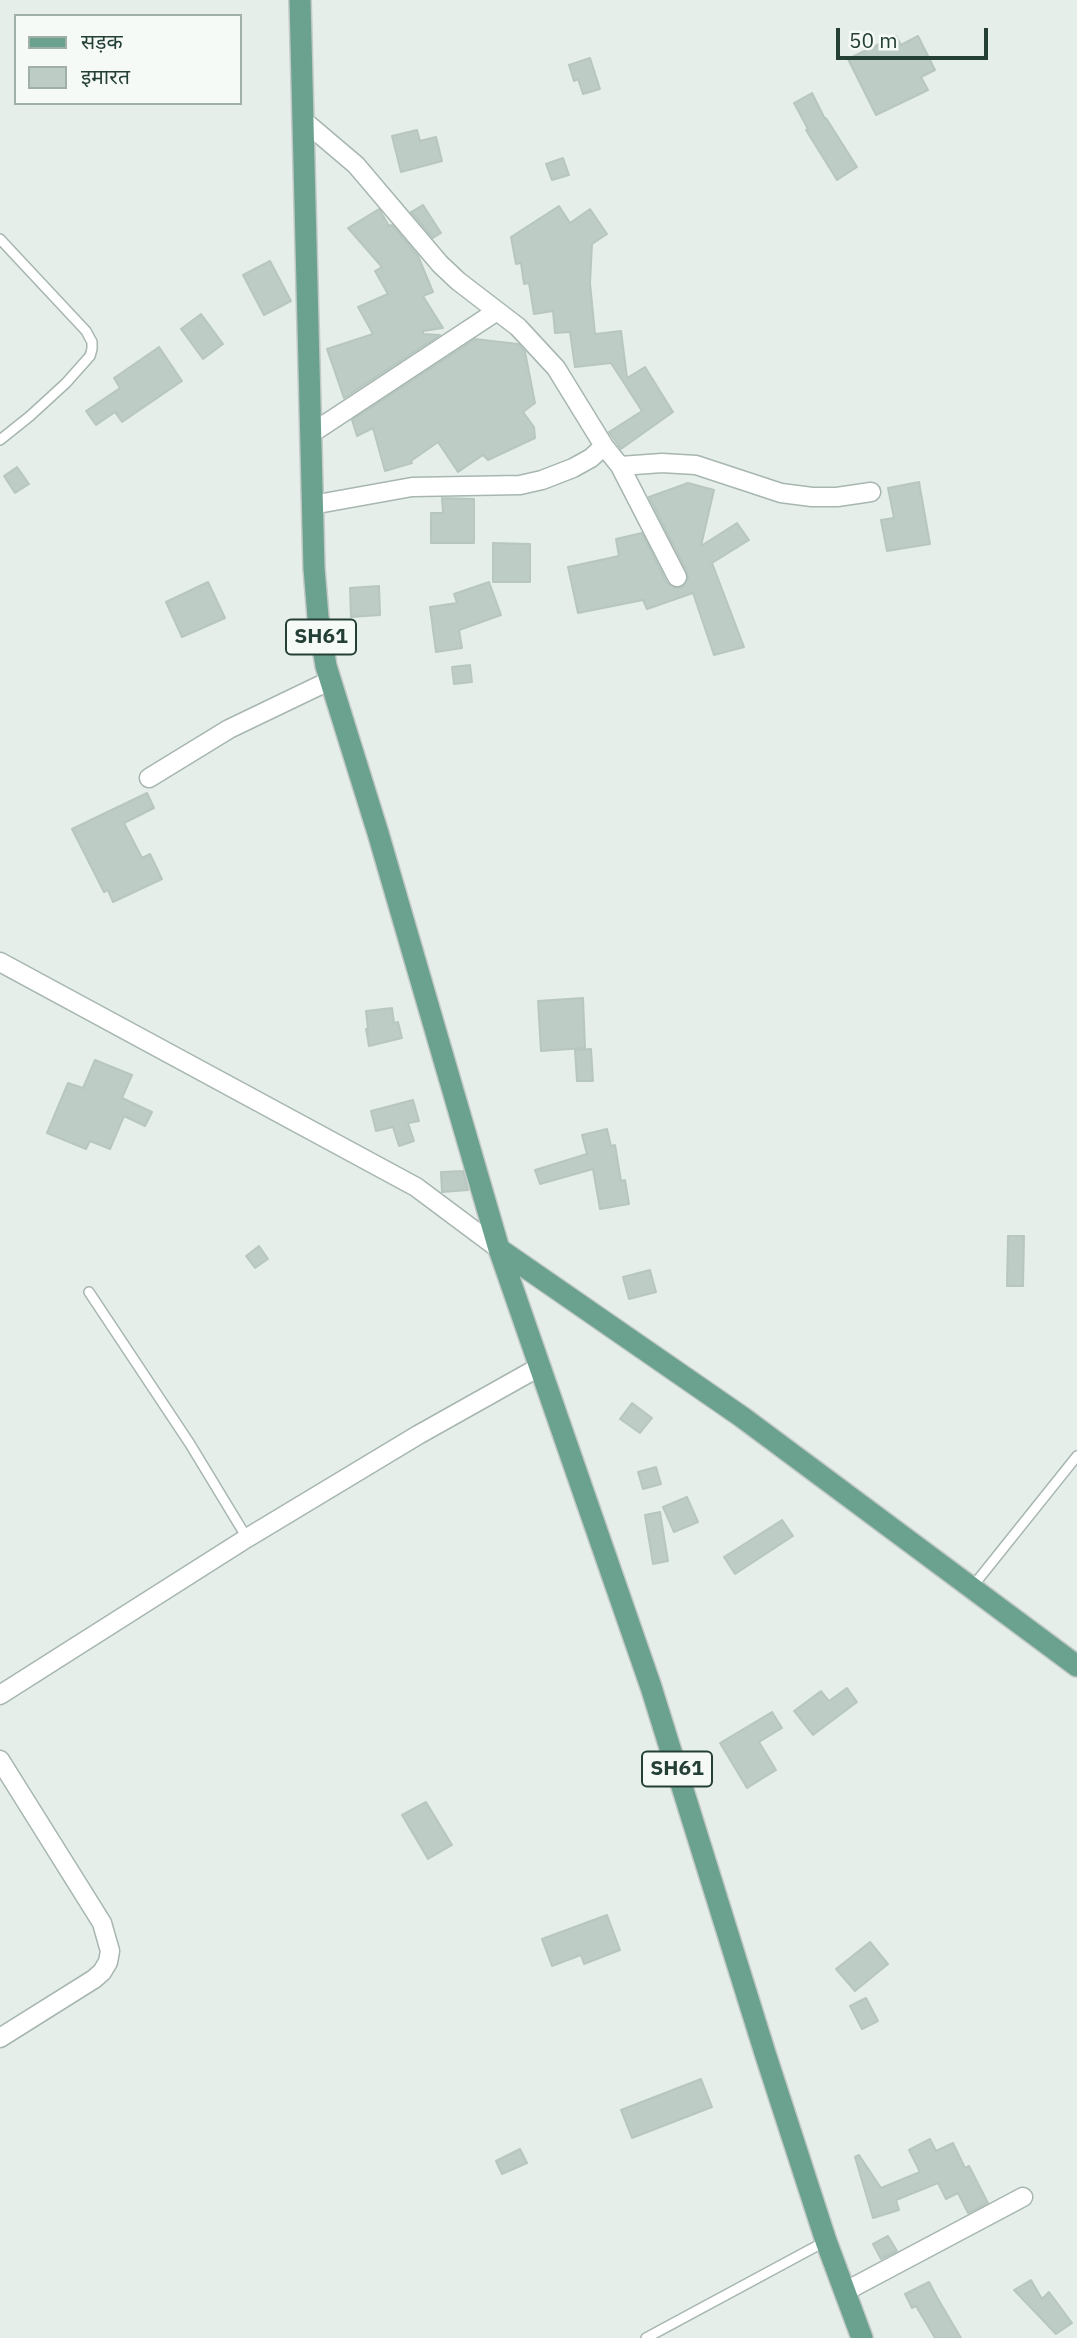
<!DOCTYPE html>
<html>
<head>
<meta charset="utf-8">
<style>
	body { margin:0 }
	#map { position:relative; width:1077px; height:2338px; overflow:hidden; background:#e5eee9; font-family:"IBM Plex Sans","Noto Sans Devanagari",sans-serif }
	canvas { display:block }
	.legend { position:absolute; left:14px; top:14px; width:228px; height:91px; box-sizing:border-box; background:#f5faf7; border:2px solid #a1afaa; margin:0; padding:9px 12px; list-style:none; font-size:21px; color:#243f36 }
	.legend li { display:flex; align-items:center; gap:14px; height:35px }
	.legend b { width:35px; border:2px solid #a1afaa }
	.scale { position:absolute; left:836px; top:28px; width:152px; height:32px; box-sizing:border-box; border:4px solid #243f36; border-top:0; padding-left:9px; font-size:21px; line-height:24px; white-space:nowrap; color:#243f36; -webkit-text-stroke:5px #f5faf7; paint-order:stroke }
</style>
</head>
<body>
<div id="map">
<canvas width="1077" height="2338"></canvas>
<ul class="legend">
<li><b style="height:9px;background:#6aa28f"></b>सड़क</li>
<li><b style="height:19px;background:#bdccc4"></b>इमारत</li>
</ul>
<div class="scale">50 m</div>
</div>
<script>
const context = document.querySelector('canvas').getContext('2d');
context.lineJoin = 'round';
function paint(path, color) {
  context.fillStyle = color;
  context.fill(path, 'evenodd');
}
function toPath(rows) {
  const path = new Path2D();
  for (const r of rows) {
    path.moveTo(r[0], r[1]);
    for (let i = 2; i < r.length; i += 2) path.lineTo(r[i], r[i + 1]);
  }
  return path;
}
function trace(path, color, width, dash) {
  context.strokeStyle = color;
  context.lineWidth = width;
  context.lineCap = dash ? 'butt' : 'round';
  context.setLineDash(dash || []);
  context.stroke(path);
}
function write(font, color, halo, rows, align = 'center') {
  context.font = font + ' "IBM Plex Sans",sans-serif';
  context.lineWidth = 5;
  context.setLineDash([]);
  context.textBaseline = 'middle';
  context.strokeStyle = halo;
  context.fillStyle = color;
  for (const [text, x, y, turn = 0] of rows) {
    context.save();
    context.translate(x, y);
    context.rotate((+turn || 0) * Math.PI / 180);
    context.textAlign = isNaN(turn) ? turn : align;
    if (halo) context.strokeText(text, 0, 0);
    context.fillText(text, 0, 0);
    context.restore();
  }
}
const building = toPath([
	[896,36,901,45,918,36,935,70,921,77,928,90,876,115,848,59,896,36],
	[590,58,600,89,583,94,578,79,574,81,569,65,590,58],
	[812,93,825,119,826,118,857,167,837,180,806,130,808,129,794,103,812,93],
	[417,130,420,141,436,137,442,161,401,172,392,136,417,130],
	[563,158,569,175,552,180,546,164,563,158],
	[423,205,441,233,433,238,411,212,423,205],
	[559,206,570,223,590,209,607,234,592,244,590,283,595,334,621,331,627,378,645,367,673,412,621,449,609,432,642,411,611,363,575,367,570,332,555,333,553,311,534,314,529,283,524,284,521,263,516,264,511,237,559,206],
	[379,209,389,226,392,225,418,256,433,292,423,296,443,328,423,331,423,334,440,335,344,398,327,349,373,334,358,307,388,294,375,271,382,267,348,228,379,209],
	[270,261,291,301,264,315,243,275,270,261],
	[201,314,223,344,203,359,181,329,201,314],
	[475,339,518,344,525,352,535,403,523,412,534,427,535,438,488,460,483,455,458,472,438,442,411,461,412,463,385,471,373,428,357,436,352,420,475,339],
	[159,347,182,381,122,422,115,412,96,425,86,411,120,388,114,378,159,347],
	[17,467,29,484,15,493,4,476,17,467],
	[919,482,930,544,887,551,881,520,894,518,888,488,919,482],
	[688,483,714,490,701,546,737,523,749,540,712,563,744,647,714,655,693,593,647,609,643,600,578,613,568,567,619,556,616,539,642,533,667,583,676,588,683,587,688,578,687,572,649,497,688,483],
	[442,498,474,499,474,543,431,543,431,513,443,513,442,498],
	[493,543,530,544,530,582,493,582,493,543],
	[208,582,225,618,182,637,166,602,208,582],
	[489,582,501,615,459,630,462,648,436,652,430,607,457,603,454,594,489,582],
	[379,586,380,615,351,617,350,588,379,586],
	[470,665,472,682,454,684,452,667,470,665],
	[147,793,154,808,124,823,142,858,150,854,162,879,113,902,108,890,104,892,72,829,147,793],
	[583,998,585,1048,541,1051,538,1001,583,998],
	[392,1008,394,1023,398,1022,402,1038,369,1046,366,1029,368,1029,366,1011,392,1008],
	[591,1049,593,1081,577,1081,575,1050,591,1049],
	[95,1060,132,1075,122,1098,152,1112,145,1126,124,1116,110,1149,90,1141,86,1149,47,1133,68,1083,83,1088,95,1060],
	[413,1100,419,1121,408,1123,414,1141,399,1146,393,1127,376,1131,371,1111,413,1100],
	[607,1129,611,1146,615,1145,621,1181,625,1180,629,1204,600,1209,593,1169,540,1184,535,1170,587,1154,582,1135,607,1129],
	[463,1171,468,1190,442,1192,441,1172,463,1171],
	[1008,1236,1024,1236,1023,1286,1007,1286,1008,1236],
	[259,1246,268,1259,255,1268,246,1256,259,1246],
	[650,1270,656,1292,629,1299,623,1277,650,1270],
	[632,1403,652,1418,640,1433,620,1419,632,1403],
	[656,1467,661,1484,643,1489,638,1472,656,1467],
	[687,1497,698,1522,674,1532,663,1507,687,1497],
	[660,1512,668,1561,653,1564,645,1515,660,1512],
	[782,1520,793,1536,735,1574,724,1557,782,1520],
	[847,1688,857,1702,813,1735,794,1711,821,1691,829,1701,847,1688],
	[772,1712,782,1728,759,1742,776,1770,747,1788,720,1743,772,1712],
	[426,1802,452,1845,428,1859,402,1815,426,1802],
	[607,1915,620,1950,584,1964,581,1955,552,1966,542,1939,607,1915],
	[870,1942,888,1964,855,1991,836,1969,870,1942],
	[866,1998,878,2021,862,2029,850,2006,866,1998],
	[701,2079,712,2107,632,2138,621,2110,701,2079],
	[930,2139,936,2151,953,2143,965,2168,969,2166,988,2203,968,2213,958,2193,946,2199,938,2183,896,2200,899,2210,873,2218,855,2157,859,2155,881,2188,920,2172,909,2150,930,2139],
	[520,2149,527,2163,502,2174,496,2161,520,2149],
	[888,2236,897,2251,881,2259,873,2244,888,2236],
	[1031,2280,1042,2299,1049,2292,1072,2323,1056,2334,1014,2290,1031,2280],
	[929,2282,938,2299,961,2338,935,2338,916,2306,912,2308,905,2294,929,2282]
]);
const service = toPath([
	[0,239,86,331,92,342,92,349,90,356,66,383,30,416,0,440],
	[89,1292,190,1444,247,1538],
	[973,1586,1077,1456],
	[646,2338,826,2241]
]);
const minor = toPath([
	[303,120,356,165,440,264,458,281,518,327,556,368,604,446,620,466,677,577],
	[312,433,497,311],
	[620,466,662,463,696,465,781,493,812,497,837,497,871,492],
	[312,505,412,487,520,485,542,480,573,468,591,458,604,446],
	[149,778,229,729,331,680],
	[0,962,416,1187,499,1249],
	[0,1695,247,1538,418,1435,541,1366],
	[0,1760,102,1923,110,1951,108,1962,102,1972,94,1979,0,2038],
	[846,2291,1023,2197]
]);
const primary = toPath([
	[300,0,314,568,318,617,326,666,378,833,499,1249,651,1687,765,2053,826,2241,862,2338],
	[499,1249,742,1417,1077,1666]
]);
const shields = [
	[321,637,70],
	[677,1769,70]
];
const shieldNames = [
	["SH61",321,637],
	["SH61",677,1769]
];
paint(building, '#bdccc4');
trace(building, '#b7c7bf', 2);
trace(service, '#a7b6b0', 12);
trace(minor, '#a7b6b0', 21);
trace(primary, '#c2c9c7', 24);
trace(service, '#fff', 9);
trace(minor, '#fff', 18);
trace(primary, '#6aa28f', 21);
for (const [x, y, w] of shields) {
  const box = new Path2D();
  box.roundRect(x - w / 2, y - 17.5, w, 35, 5);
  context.fillStyle = '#f5faf7';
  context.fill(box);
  trace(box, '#243f36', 2);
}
write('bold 21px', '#243f36', null, shieldNames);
</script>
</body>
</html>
